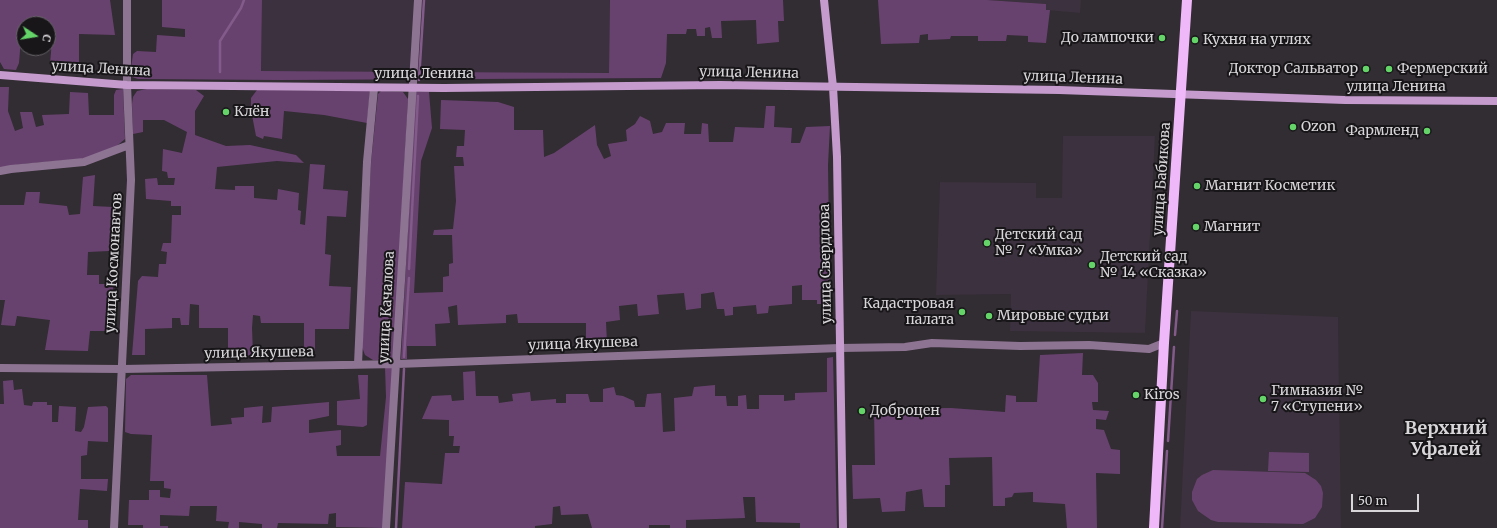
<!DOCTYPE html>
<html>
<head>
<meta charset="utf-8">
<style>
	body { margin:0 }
	#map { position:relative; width:1497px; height:528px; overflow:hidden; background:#322c33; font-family:Merriweather,serif }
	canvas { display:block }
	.north { position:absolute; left:16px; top:16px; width:40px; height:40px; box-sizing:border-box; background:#181619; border:1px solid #656366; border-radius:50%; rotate:102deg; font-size:11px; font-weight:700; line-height:16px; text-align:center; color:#d9d6da }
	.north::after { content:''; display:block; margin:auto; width:14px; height:18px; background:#64d468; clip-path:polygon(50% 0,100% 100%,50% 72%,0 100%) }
	.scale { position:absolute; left:1351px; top:494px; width:68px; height:18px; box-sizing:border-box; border:2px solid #d9d6da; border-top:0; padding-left:5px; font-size:12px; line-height:14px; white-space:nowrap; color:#d9d6da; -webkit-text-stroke:3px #181619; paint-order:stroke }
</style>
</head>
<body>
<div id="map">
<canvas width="1497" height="528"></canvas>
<div class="north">С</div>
<div class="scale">50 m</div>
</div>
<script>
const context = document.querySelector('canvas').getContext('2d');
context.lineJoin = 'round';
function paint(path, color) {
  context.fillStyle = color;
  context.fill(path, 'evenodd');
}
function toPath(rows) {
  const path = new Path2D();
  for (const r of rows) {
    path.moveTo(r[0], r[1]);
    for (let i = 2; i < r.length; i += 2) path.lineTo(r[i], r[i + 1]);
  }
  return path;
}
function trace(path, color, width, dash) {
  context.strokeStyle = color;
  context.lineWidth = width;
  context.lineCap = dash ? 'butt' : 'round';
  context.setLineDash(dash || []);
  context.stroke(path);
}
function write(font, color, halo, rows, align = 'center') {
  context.font = font + ' Merriweather,serif';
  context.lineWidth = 4;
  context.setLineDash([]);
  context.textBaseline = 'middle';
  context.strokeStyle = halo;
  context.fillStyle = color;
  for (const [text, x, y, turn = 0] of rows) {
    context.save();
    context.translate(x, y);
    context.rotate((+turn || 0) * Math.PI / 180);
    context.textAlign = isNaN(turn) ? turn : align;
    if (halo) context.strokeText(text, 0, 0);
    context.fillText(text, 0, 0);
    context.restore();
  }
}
const built = toPath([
	[262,0,610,0,609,73,261,71],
	[986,0,1081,0,1080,13,1046,10,1046,4],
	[1063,136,1155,136,1145,333,1010,331,1011,294,936,295,940,182,1036,183,1036,198,1062,198],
	[1191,311,1338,317,1341,528,1180,528]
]);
const green = toPath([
	[0,0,110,0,115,35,79,34,79,64,76,73,54,71,50,64,52,40,48,40,48,24,24,24,24,38,21,38,19,63,16,70,4,69,0,62],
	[162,0,262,0,261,71,609,73,610,0,783,0,784,21,778,21,779,42,757,44,756,20,721,21,722,38,712,38,710,27,705,28,705,36,697,36,696,29,687,29,686,34,667,34,666,63,661,78,281,80,138,79,132,77,131,68,133,54,137,51,156,52,157,35,185,37,185,29,162,27],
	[878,0,987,0,1046,4,1046,10,1050,10,1046,43,1028,42,1028,36,1007,35,1006,41,978,41,978,36,951,36,950,39,928,40,928,34,920,35,919,43,881,44],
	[0,87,9,87,8,111,15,131,23,128,20,112,32,112,36,127,44,125,42,115,69,114,70,92,88,93,89,115,114,115,114,95,116,90,123,89,125,139,113,149,82,159,22,164,0,168],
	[147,89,196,90,204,96,195,111,195,135,226,146,250,145,296,155,304,163,277,161,217,167,215,189,235,190,235,186,254,186,254,198,277,200,278,189,299,193,298,210,301,211,300,224,305,225,310,164,325,165,323,189,348,191,346,217,327,216,325,254,331,255,329,286,351,287,349,329,315,329,315,351,304,351,304,323,261,323,260,316,253,315,252,328,253,354,251,356,228,357,228,328,199,328,199,305,190,304,189,325,181,325,180,318,172,318,172,328,145,329,145,355,132,355,138,281,142,276,158,277,159,264,166,264,167,252,161,251,163,243,171,243,172,215,181,215,181,206,171,206,171,201,146,199,145,179,157,178,158,185,174,185,175,178,168,178,167,172,162,171,163,149,182,153,187,132,164,120,143,120,143,132,133,134,132,104,133,97,137,91],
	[257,90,370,91,367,123,324,115,284,111,282,139,264,136,263,139,256,136,251,110,251,98],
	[381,91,403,92,408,99,394,356,389,360,373,360,365,355,362,347,371,163,378,94],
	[415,92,429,92,432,128,421,161,414,293,443,292,443,277,449,276,449,264,453,263,452,235,433,235,434,230,453,229,456,201,454,166,464,166,463,157,456,157,457,146,464,146,465,130,440,129,441,100,498,102,514,107,514,130,543,130,544,157,554,153,595,125,597,145,604,159,611,156,608,144,627,141,626,130,635,124,640,116,650,121,653,134,662,132,666,123,685,123,684,134,701,134,702,123,708,124,709,142,733,142,735,127,764,128,766,106,775,106,774,127,792,128,791,143,800,143,806,127,830,126,828,165,830,304,817,304,817,300,802,300,802,285,792,286,792,304,769,306,768,313,757,314,756,305,733,307,733,315,725,316,724,309,717,309,714,292,701,294,701,308,686,310,684,293,657,295,659,314,638,316,637,304,619,306,620,320,606,322,607,343,586,341,586,323,518,323,517,314,506,315,506,323,458,325,457,305,448,307,450,323,435,324,436,346,407,346,407,359,401,359],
	[95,175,93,206,113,207,109,251,88,252,87,275,99,275,99,284,113,284,114,331,90,331,88,351,45,350,50,320,17,316,15,326,1,325,5,300,0,300,0,205,24,205,26,192,40,192,39,203,67,206,69,215,80,214,83,177],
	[1083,353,1082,375,1093,375,1098,383,1098,402,1092,402,1093,410,1109,411,1106,420,1096,419,1096,429,1104,430,1111,449,1120,450,1120,474,1096,473,1097,528,1067,528,1065,504,1033,502,1033,492,1014,493,1012,497,1005,498,1005,506,993,506,992,457,949,458,950,485,945,485,945,507,924,507,922,489,906,492,905,511,882,512,880,498,853,499,852,465,875,465,874,409,951,408,1005,412,1006,395,1016,396,1016,402,1037,402,1040,355],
	[833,357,837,528,800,528,800,523,756,522,755,497,743,497,745,518,686,520,686,528,670,528,670,525,649,525,649,528,592,528,588,514,561,515,560,506,553,507,552,524,535,526,535,528,402,528,405,482,442,484,445,453,459,453,460,446,453,446,454,436,449,436,449,420,422,419,432,396,451,395,452,401,464,400,463,372,475,371,476,396,498,396,499,403,513,401,512,394,530,392,531,401,556,399,556,403,566,403,566,394,588,394,590,402,603,402,603,389,614,387,616,395,623,396,634,401,635,407,645,407,647,394,661,393,663,432,675,431,674,398,692,396,694,387,715,385,715,396,726,396,727,406,738,406,738,396,746,395,747,409,759,409,759,395,784,395,784,401,795,400,795,393,827,392,827,358],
	[385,367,394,368,384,528,336,527,336,513,329,514,328,524,278,523,277,528,262,528,262,524,239,522,239,528,228,528,229,522,216,521,217,506,190,506,189,516,160,515,160,526,168,526,168,528,143,528,143,525,128,525,129,500,149,500,149,490,160,490,160,497,170,498,171,489,164,488,164,481,150,481,152,435,131,434,125,432,126,379,131,375,207,375,211,426,232,424,231,418,244,417,244,408,263,406,262,423,271,422,272,407,329,402,329,416,309,420,309,433,341,430,341,445,336,446,337,456,380,456,386,397],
	[358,375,368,375,367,425,363,427,337,425,337,401,360,399],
	[13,380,14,390,22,389,24,405,32,406,33,402,47,402,47,405,52,405,52,422,58,422,59,406,76,407,75,431,81,432,84,427,88,407,106,406,108,408,108,442,88,441,87,455,81,456,81,479,108,479,107,491,80,489,78,520,88,520,88,528,0,528,0,404,4,404,3,381],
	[1269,452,1309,453,1309,472,1268,471],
	[1213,470,1305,473,1316,480,1321,486,1323,493,1322,507,1315,518,1303,524,1218,522,1211,520,1198,511,1192,500,1192,492,1197,479,1202,475]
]);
const stream = toPath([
	[220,72,220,41,241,8,244,0],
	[419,80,424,0],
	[409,269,418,96],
	[1175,335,1177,311],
	[404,357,409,278],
	[1168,441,1174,347],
	[396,528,404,369],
	[1162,528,1167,451]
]);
const street = toPath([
	[0,171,11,169,84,162,129,145],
	[358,364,367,162,374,88],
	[0,368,122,369,397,364,840,348,905,347,932,343,1020,346,1089,345,1149,349,1164,343],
	[114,528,131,180,127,85,127,0],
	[386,528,418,0]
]);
const secondary = toPath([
	[824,0,833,87,837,157,843,528],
	[0,75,127,85,444,88,720,85,1059,90,1345,100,1497,101]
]);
const primary = toPath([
	[1154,528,1164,343,1187,0]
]);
const markers = [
	[1162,38,4,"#64d468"],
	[1195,40,4,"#64d468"],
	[1366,69,4,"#64d468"],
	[1389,69,4,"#64d468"],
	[226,112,4,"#64d468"],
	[1293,127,4,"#64d468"],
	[1427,131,4,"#64d468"],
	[1197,186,4,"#64d468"],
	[1196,227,4,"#64d468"],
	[987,243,4,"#64d468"],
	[1092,265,4,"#64d468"],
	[962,312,4,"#64d468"],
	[989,316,4,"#64d468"],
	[1136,395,4,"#64d468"],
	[1263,399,4,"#64d468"],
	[862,411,4,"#64d468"]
];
const poiNames = [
	["До лампочки",1154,38,"right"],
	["Кухня на углях",1203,40],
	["Доктор Сальватор",1358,69,"right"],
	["Фермерский",1397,69],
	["Клён",234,112],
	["Ozon",1301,127],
	["Фармленд",1419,131,"right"],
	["Магнит Косметик",1205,186],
	["Магнит",1204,227],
	["Детский сад",995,235],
	["№ 7 «Умка»",995,251],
	["Детский сад",1100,257],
	["№ 14 «Сказка»",1100,273],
	["Кадастровая",954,304,"right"],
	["палата",954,320,"right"],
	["Мировые судьи",997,316],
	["Гимназия №",1271,391],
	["7 «Ступени»",1271,407],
	["Kiros",1144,395],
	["Доброцен",870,411]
];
const streetNames = [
	["улица Ленина",101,69,3],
	["улица Ленина",749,73,1],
	["улица Ленина",424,74],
	["улица Ленина",1073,78,2],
	["улица Ленина",1396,87],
	["улица Бабикова",1162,179,-86],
	["улица Космонавтов",114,263,-87],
	["улица Свердлова",826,264,-91],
	["улица Качалова",387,307,-87],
	["улица Якушева",583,344,-2],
	["улица Якушева",259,353,-1]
];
const districtNames = [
	["Верхний",1446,429],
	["Уфалей",1446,450]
];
paint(built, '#3c313e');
paint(green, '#68426f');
trace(stream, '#835b8a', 2.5);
trace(street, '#8e7493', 8);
trace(secondary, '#c49bcc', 8);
trace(primary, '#efb8f8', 10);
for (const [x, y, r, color] of markers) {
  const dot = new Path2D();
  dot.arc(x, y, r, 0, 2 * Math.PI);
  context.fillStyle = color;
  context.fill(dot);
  trace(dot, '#181619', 1.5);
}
write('14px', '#d9d6da', '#181619', poiNames, 'left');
write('14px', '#d9d6da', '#181619', streetNames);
write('bold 18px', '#d9d6da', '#181619', districtNames);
</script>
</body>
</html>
